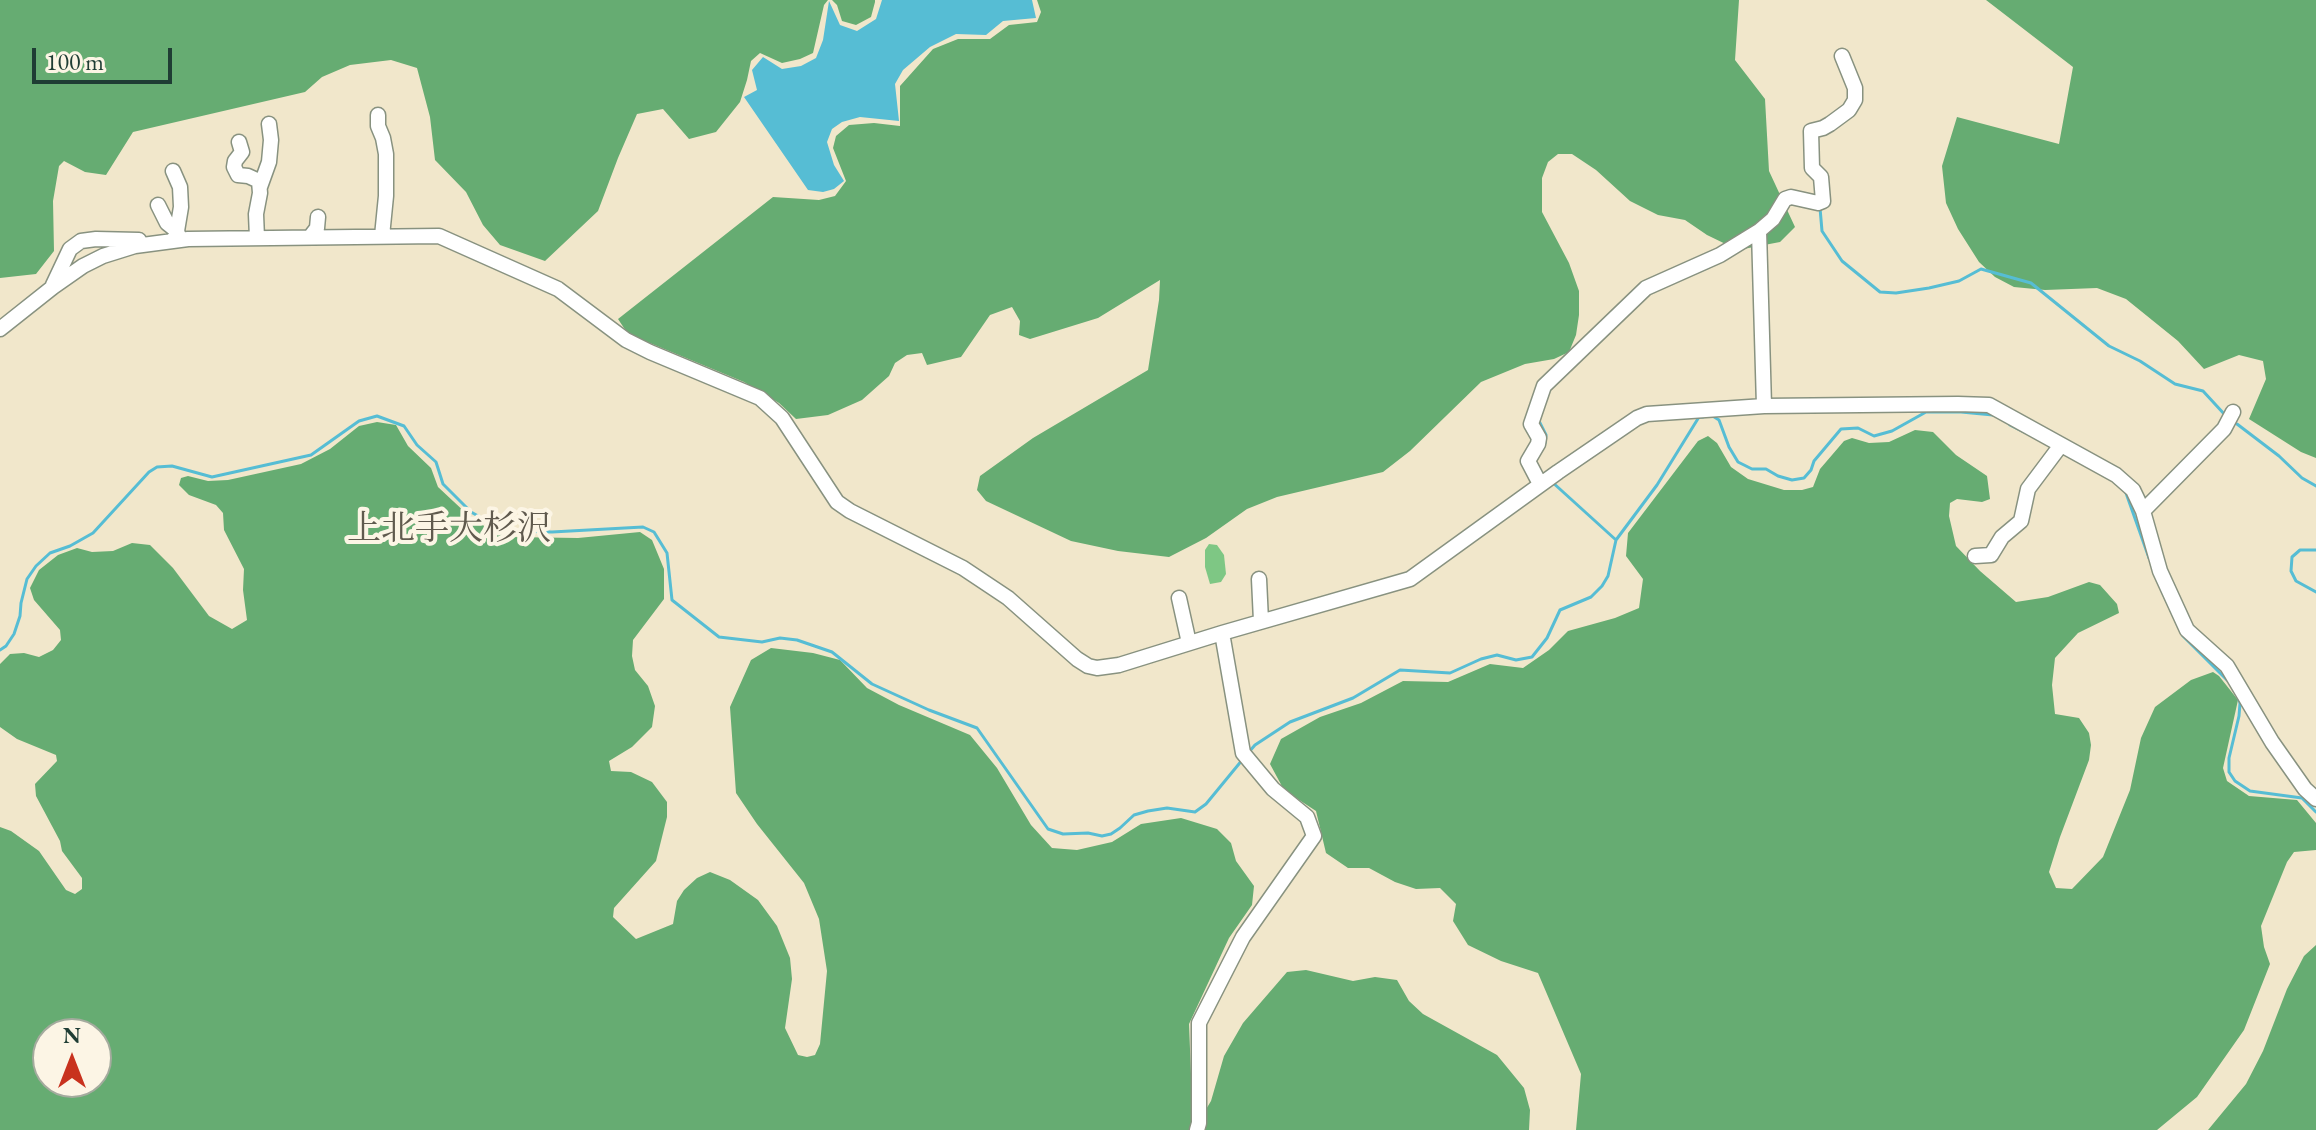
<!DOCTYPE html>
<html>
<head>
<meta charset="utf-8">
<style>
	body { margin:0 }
	#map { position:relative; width:2316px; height:1130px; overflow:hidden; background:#f1e7cb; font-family:"EB Garamond",serif }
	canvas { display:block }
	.north { position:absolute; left:32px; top:1018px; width:80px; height:80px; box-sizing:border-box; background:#fcf5e5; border:2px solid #a4ab9e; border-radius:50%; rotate:0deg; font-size:22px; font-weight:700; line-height:32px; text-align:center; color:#1f3d34 }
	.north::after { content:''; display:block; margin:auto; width:28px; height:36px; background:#c8321e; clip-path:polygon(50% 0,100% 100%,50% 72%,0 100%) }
	.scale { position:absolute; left:32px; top:48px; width:140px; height:36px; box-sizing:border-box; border:4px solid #1f3d34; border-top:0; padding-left:10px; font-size:24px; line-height:28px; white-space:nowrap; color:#1f3d34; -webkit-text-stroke:6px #fcf5e5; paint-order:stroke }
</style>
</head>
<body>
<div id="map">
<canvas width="2316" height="1130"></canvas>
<div class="north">N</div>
<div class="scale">100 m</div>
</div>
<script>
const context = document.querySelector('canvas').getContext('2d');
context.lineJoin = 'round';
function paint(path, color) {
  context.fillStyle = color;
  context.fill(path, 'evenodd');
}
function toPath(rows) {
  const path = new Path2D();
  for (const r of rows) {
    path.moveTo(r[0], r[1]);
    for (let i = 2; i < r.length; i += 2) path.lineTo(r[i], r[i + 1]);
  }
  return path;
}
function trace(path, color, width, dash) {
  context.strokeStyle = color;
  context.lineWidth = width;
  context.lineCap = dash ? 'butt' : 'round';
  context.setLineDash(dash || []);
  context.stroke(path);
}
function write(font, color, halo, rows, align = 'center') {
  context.font = font + ' "EB Garamond","Noto Serif JP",serif';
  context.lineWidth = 8;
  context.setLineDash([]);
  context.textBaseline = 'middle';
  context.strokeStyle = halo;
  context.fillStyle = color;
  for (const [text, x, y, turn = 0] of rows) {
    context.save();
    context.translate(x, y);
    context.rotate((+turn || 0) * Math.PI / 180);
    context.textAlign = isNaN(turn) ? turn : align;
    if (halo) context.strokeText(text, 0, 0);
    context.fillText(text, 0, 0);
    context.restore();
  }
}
const green = toPath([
	[1209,544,1217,545,1224,555,1226,574,1221,582,1210,584,1205,567,1205,550]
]);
const forest = toPath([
	[0,0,828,0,824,5,813,53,800,59,782,63,760,53,751,61,747,80,740,102,716,132,689,139,663,109,637,114,618,158,598,211,545,261,500,245,483,225,466,192,435,160,430,117,417,68,391,60,350,65,322,77,305,92,133,132,106,175,85,172,64,161,59,166,53,201,54,251,36,274,0,278],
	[832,0,875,0,875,2,871,17,856,25,842,21,837,5],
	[1037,0,1739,0,1735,60,1765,99,1769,171,1795,227,1780,242,1738,250,1707,235,1685,220,1658,215,1630,201,1596,170,1572,154,1558,154,1548,162,1542,178,1542,212,1569,263,1579,291,1579,315,1576,335,1569,352,1554,359,1525,364,1481,382,1410,451,1383,472,1277,497,1247,509,1206,538,1169,557,1118,551,1071,541,986,501,977,490,980,476,1033,438,1148,370,1159,300,1160,280,1098,318,1030,339,1019,335,1020,321,1012,307,990,315,961,357,927,365,922,353,907,355,895,363,889,376,862,400,828,415,796,419,779,403,744,382,628,334,618,319,773,197,819,200,835,196,846,181,833,148,836,136,849,125,874,123,900,126,900,86,933,49,958,39,990,39,1009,25,1037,22,1041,12],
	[1986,0,2316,0,2316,458,2301,452,2249,419,2266,379,2263,361,2239,355,2204,369,2178,341,2126,299,2097,288,2045,290,2014,287,1995,277,1979,262,1958,229,1946,203,1942,166,1957,117,2059,144,2073,67],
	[377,422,396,425,408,446,431,468,438,487,468,515,493,532,511,537,578,538,640,532,652,540,664,569,664,599,633,640,632,656,635,670,648,686,655,706,652,727,632,747,609,761,611,771,631,772,652,782,667,802,667,817,656,861,614,908,613,917,636,939,673,924,677,901,684,890,697,878,710,872,730,880,758,900,777,926,790,958,792,979,785,1028,798,1055,807,1057,815,1055,820,1044,827,971,819,919,804,883,757,824,736,793,730,707,751,660,771,648,813,653,840,660,867,688,899,705,970,735,997,768,1031,825,1052,848,1077,850,1112,842,1141,824,1181,818,1217,829,1231,843,1236,861,1254,886,1252,905,1229,938,1189,1024,1192,1099,1205,1111,1211,1101,1224,1056,1243,1023,1287,972,1306,970,1353,981,1375,977,1397,980,1409,1001,1423,1014,1497,1055,1524,1088,1530,1110,1529,1130,0,1130,0,827,11,831,39,851,66,890,75,894,82,889,82,878,62,851,60,841,36,796,35,784,57,761,56,755,17,739,0,727,0,664,10,654,24,653,39,657,53,650,61,640,60,630,34,600,30,588,39,570,58,555,77,548,92,552,113,551,132,543,150,545,173,568,209,616,232,629,247,620,243,590,244,569,224,530,223,513,216,505,189,495,179,485,181,478,188,476,208,481,228,480,301,464,330,449,359,426],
	[48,1034,96,1034,96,1082,48,1082],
	[1915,430,1933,432,1956,455,1987,476,1990,499,1982,502,1957,499,1950,503,1949,516,1956,546,1980,571,2016,602,2048,597,2089,582,2100,585,2117,604,2119,613,2078,633,2055,658,2052,685,2055,714,2079,718,2089,733,2091,745,2089,760,2060,837,2049,872,2056,888,2072,889,2103,857,2130,790,2141,738,2155,707,2191,680,2213,672,2219,676,2238,700,2223,768,2227,781,2249,796,2297,800,2316,823,2316,850,2294,852,2287,862,2261,926,2264,947,2270,964,2244,1030,2197,1097,2157,1130,1576,1130,1581,1074,1538,973,1501,961,1468,945,1453,921,1456,904,1440,888,1416,889,1395,882,1369,868,1348,868,1326,853,1316,811,1284,790,1270,764,1281,739,1320,717,1361,703,1403,681,1448,682,1490,664,1523,668,1549,650,1568,631,1615,618,1639,608,1643,579,1626,556,1628,533,1698,441,1708,436,1717,443,1731,467,1748,479,1784,490,1802,490,1813,487,1820,469,1844,441,1852,438,1869,443,1889,442],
	[2316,945,2316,1130,2208,1130,2246,1084,2263,1051,2287,989,2304,956]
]);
const water = toPath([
	[882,0,1032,0,1036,18,1003,21,986,35,956,34,930,47,903,70,895,84,899,121,860,117,842,122,832,129,827,142,834,165,844,181,834,189,823,192,808,190,744,97,757,90,752,70,763,57,782,69,801,66,816,58,823,40,829,1,840,25,857,31,876,19]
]);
const stream = toPath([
	[1820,208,1822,231,1842,261,1880,292,1896,293,1929,288,1959,281,1981,269,2031,283,2109,346,2140,361,2175,384,2203,391,2226,416],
	[1695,273,1709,267],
	[1711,415,1719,420,1729,447,1738,462,1752,469,1766,469,1778,476,1792,480,1804,478,1811,470,1814,461,1841,429,1858,428,1874,436,1892,431,1926,412,1961,412,1993,415],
	[1539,421,1546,435,1545,443],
	[2237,424,2279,456,2302,478,2316,486],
	[2010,425,2024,432],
	[1551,481,1616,540],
	[2126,493,2149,558],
	[2316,550,2300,550,2292,557,2291,571,2296,581,2316,592],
	[2162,591,2183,636,2227,680],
	[0,650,6,646,14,634,20,616,21,603,27,579,36,566,50,553,70,546,93,533,149,472,157,467,172,466,212,477,311,455,359,421,377,416,404,426,417,445,436,462,443,484,471,512,494,525,515,531,552,532,643,527,654,532,667,553,672,600,719,637,762,642,780,638,797,640,832,652,872,684,929,710,977,728,1048,829,1063,834,1088,833,1102,836,1111,834,1120,828,1134,815,1148,811,1167,808,1195,812,1206,804,1243,759],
	[2238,697,2240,703,2239,716,2229,758,2229,772,2235,781,2250,791,2302,798,2316,812],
	[1248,753,1255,745,1290,722,1353,698,1400,670,1450,673,1481,659,1497,655,1516,660,1532,657,1547,638,1560,610,1591,597,1602,586,1608,576,1616,540,1657,485,1699,417,1703,417]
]);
const minor = toPath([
	[378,115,378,126,383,138,386,154,386,196,382,236],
	[239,142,242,152,235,161,234,167,238,175,248,176,259,181,260,193,256,214,257,238],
	[260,187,269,162,271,140,269,124],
	[158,205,167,223,177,231],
	[310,237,317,228,318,217],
	[172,240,180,240,177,231,181,207,180,187,173,171],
	[53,285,70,249,81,241,96,239,139,240],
	[0,329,53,287,83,266,103,256,135,246,188,239,439,236,558,289,626,340,650,352,760,398,782,418,837,502,850,511,963,568,1008,598,1077,659,1088,666,1097,668,1119,665,1222,633,1410,579,1558,472,1637,418,1647,414,1764,406,1958,404,1989,405,2116,475,2133,490,2143,511,2160,571,2187,630,2227,666,2272,742,2305,789,2316,799],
	[1764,406,1759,231,1773,219,1785,199,1791,197,1818,203,1823,201,1821,177,1812,168,1811,131,1823,128,1830,124,1849,110,1855,100,1855,88,1842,56],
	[1540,484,1528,461,1538,444,1539,438,1531,424,1544,386,1646,288,1720,255,1759,231],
	[2143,511,2224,429,2233,412],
	[1975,556,1991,555,2002,537,2021,521,2028,489,2061,445],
	[1259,579,1261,621],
	[1179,598,1189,643],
	[1197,1130,1199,1123,1199,1023,1243,937,1314,836,1307,817,1273,789,1243,753,1222,633]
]);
const quarterNames = [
	["上北手大杉沢",449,530]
];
paint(green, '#7ec784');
paint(forest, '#66ac72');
paint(water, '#56bdd4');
trace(stream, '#56bdd4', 3);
trace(minor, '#889280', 17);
trace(minor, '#fff', 14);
write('34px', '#605a4e', '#fcf5e5', quarterNames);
</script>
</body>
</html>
